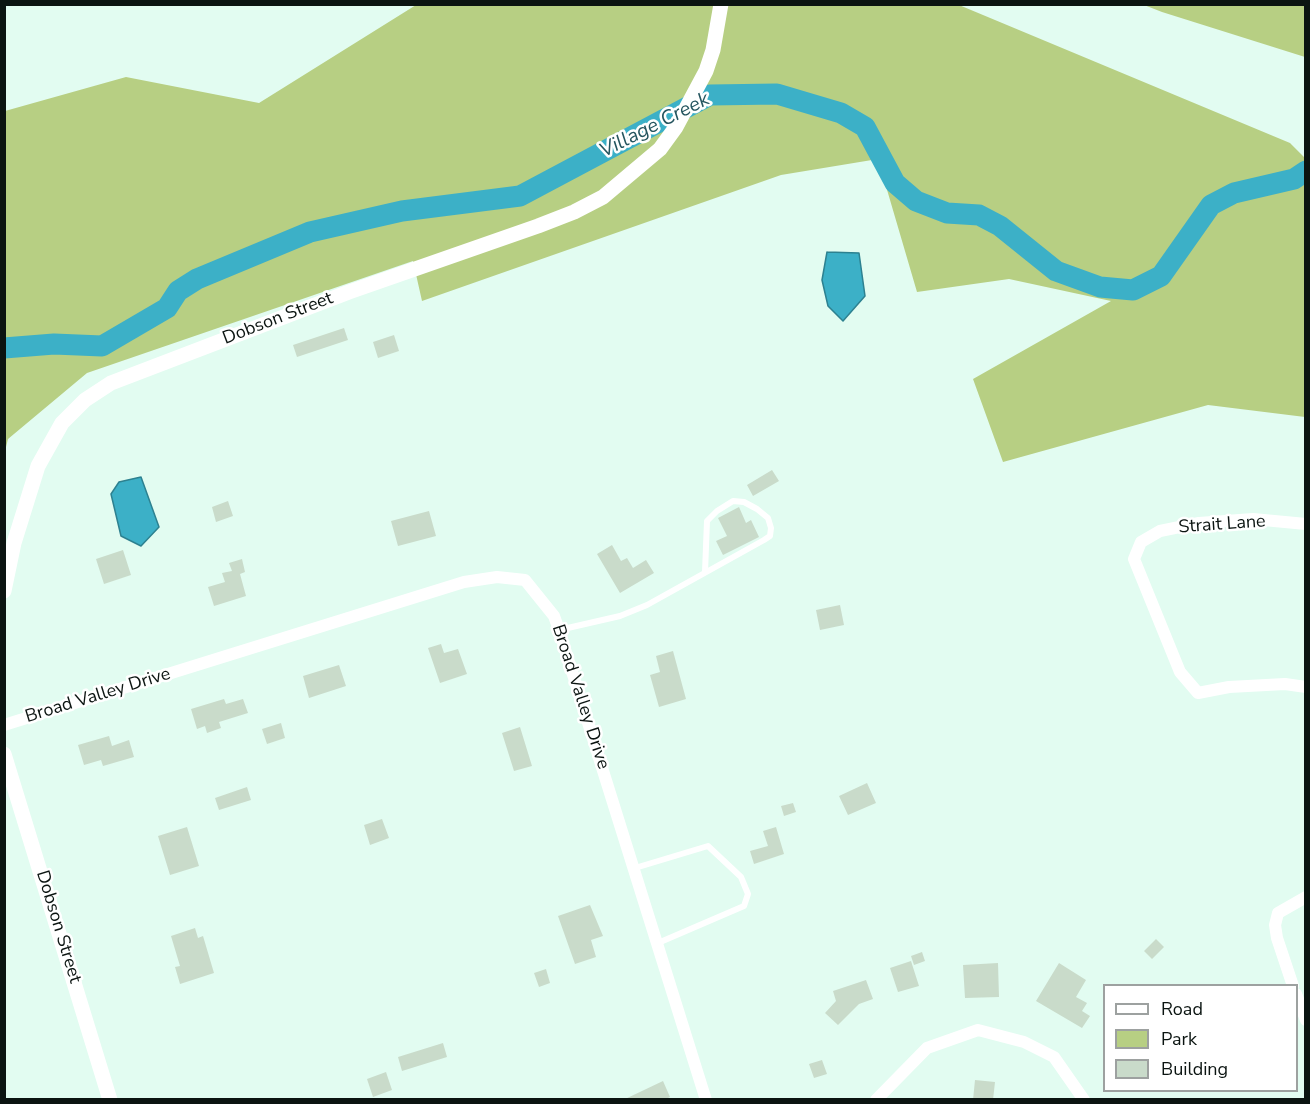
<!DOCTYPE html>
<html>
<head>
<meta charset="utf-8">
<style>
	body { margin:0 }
	#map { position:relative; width:1310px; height:1104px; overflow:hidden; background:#e2fcf1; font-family:"Nunito Sans",sans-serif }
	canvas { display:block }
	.frame { position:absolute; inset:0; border:6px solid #0b1411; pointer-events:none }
	.legend { position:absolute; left:1103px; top:984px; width:195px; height:108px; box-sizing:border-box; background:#fff; border:2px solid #9da1a0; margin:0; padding:8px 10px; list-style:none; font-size:18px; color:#0b1411 }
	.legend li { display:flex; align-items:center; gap:12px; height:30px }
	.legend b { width:30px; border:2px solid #9da1a0 }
</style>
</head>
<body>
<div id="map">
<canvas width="1310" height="1104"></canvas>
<div class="frame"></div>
<ul class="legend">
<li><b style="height:8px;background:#fff"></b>Road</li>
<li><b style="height:16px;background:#b7cf83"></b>Park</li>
<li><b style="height:16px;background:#c9dbca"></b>Building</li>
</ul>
</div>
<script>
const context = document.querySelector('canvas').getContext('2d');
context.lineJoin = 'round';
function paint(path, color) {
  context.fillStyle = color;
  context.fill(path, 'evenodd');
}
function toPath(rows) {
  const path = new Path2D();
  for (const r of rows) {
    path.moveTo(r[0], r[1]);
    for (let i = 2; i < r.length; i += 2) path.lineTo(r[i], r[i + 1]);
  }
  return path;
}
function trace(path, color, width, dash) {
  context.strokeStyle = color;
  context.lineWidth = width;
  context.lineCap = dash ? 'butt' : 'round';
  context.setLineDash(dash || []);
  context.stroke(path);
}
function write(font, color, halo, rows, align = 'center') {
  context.font = font + ' "Nunito Sans",sans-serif';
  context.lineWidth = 5;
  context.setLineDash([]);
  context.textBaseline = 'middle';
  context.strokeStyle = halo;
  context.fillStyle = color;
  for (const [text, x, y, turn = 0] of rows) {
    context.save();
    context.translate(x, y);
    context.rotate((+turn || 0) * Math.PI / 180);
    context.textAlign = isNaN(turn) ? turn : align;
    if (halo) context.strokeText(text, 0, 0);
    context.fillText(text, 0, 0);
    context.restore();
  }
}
const green = toPath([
	[416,5,959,5,1290,143,1305,158,1305,417,1208,405,1003,462,973,379,1111,301,1009,279,917,292,878,159,781,175,422,301,413,261,87,373,8,439,5,451,5,111,126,77,259,103],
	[1144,5,1305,5,1305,57,1162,12]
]);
const water = toPath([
	[827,252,859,253,865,296,843,321,828,306,822,280,827,252],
	[141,477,159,527,141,546,121,536,111,494,119,482,141,477]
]);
const river = toPath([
	[4,348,54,344,102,346,167,308,178,291,197,279,310,232,402,211,520,196,710,95,777,94,841,113,865,127,895,183,916,201,947,213,979,215,1000,226,1056,271,1100,287,1133,290,1161,276,1211,205,1234,193,1294,179,1306,171]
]);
const building = toPath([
	[344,328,348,340,297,357,293,345],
	[394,335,399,351,378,358,373,342],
	[772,470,779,481,753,496,747,485],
	[228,501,233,516,216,522,212,507],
	[739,507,746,523,751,520,759,537,723,555,716,541,727,536,718,518],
	[429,511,436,536,398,546,391,521],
	[612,545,621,561,627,558,633,568,646,560,654,573,620,593,597,554],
	[123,550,131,575,104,584,96,559],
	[242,559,245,572,240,574,246,596,214,606,208,587,225,582,222,573,232,571,229,563],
	[840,605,844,625,820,630,816,610],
	[441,644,444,653,458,649,467,674,440,683,428,648],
	[673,651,686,699,659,707,650,675,660,672,656,656],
	[339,665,346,686,309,698,303,676],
	[224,699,226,704,243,699,248,713,219,722,221,728,207,733,205,726,197,729,191,709],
	[281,723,285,738,267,744,262,729],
	[520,727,532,766,514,771,502,733],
	[109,736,112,746,129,740,134,757,103,766,101,760,84,765,78,745],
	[867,783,876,803,848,815,839,796],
	[247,787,251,800,219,810,215,798],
	[793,803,796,812,784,816,781,806],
	[382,819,389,838,370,845,364,825],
	[187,827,199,866,170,875,158,836],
	[776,827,784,854,754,864,750,851,768,846,763,831],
	[590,905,603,936,591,940,596,957,575,964,558,916],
	[195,928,198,938,203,936,214,973,180,984,175,967,180,966,171,936],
	[1156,939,1164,947,1152,959,1144,951],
	[922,952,925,961,914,965,911,956],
	[911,961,919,986,898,992,890,968],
	[998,963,999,997,965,998,963,965],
	[1059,963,1086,980,1076,997,1087,1003,1082,1011,1090,1016,1082,1028,1036,1001],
	[546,969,550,983,539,987,534,973],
	[866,980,873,999,859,1004,838,1025,825,1013,836,1001,833,991],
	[443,1043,447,1057,402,1071,398,1057],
	[822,1060,827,1074,814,1078,809,1064],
	[386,1072,392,1090,373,1097,367,1079],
	[975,1080,995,1082,993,1100,973,1100],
	[663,1081,670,1097,664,1100,623,1100]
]);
const service = toPath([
	[559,630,620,616,647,605,764,540,770,536,771,528,768,518,757,509,744,502,733,501,717,511,707,521,705,572],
	[635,868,708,846,741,877,748,894,744,906,658,943]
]);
const minor = toPath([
	[1306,524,1253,519,1199,523,1160,531,1141,542,1134,559,1180,672,1198,693,1229,687,1285,684,1306,687],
	[4,725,464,582,497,577,525,580,554,616,559,630,706,1100],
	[1293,986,1277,938,1275,925,1278,913,1306,897],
	[1296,994,1306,1020],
	[876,1100,927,1048,978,1030,1024,1042,1054,1057,1084,1100]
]);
const tertiary = toPath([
	[4,591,14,543,38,466,62,423,85,400,111,383,349,292,538,226,574,212,603,197,660,149,676,127,706,71,713,50,721,4],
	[4,754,110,1100]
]);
const streetNames = [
	["Dobson Street",278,319,-21],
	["Strait Lane",1222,525,-4],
	["Broad Valley Drive",98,696,-17],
	["Broad Valley Drive",580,697,72],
	["Dobson Street",58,927,73]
];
const waterNames = [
	["Village Creek",655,126,-27]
];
paint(green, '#b7cf83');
paint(water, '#3cb0c7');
trace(water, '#2d8190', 1.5);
trace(river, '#3cb0c7', 21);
paint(building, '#c9dbca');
trace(service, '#fff', 6);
trace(minor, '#fff', 12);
trace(tertiary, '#fff', 15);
write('18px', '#0b1411', '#fff', streetNames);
write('italic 20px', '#25555f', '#fff', waterNames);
</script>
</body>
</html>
